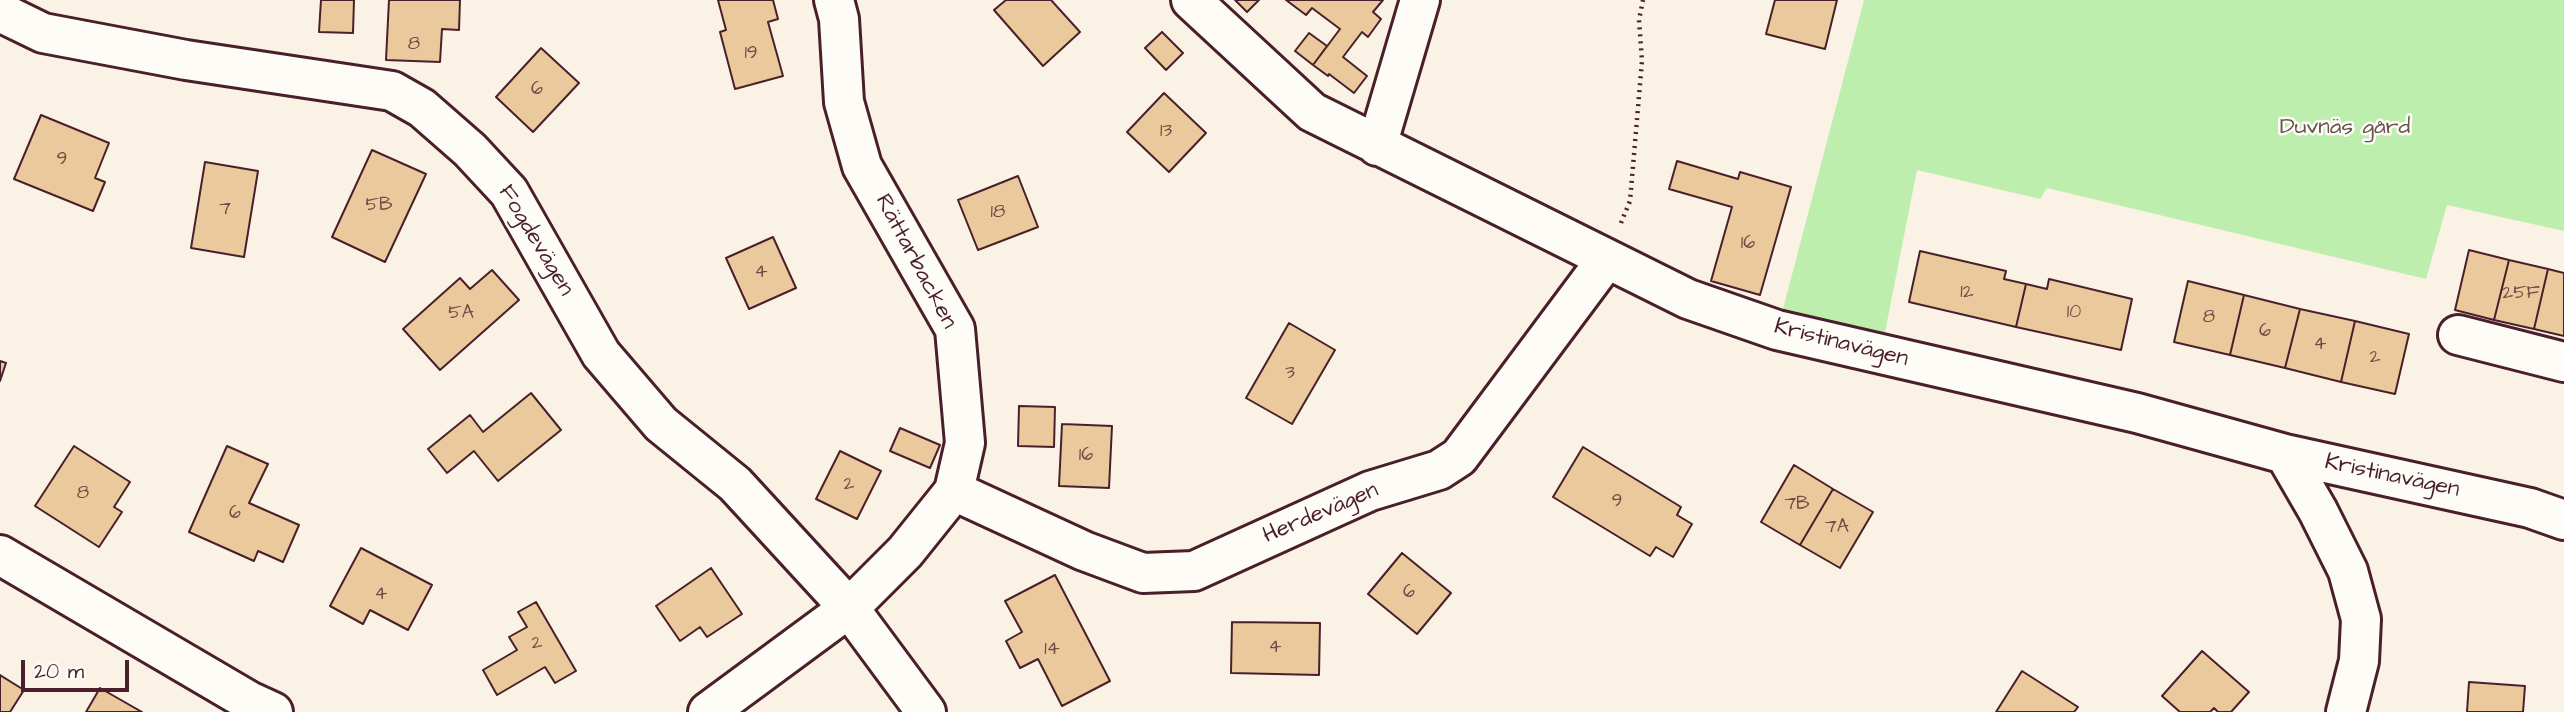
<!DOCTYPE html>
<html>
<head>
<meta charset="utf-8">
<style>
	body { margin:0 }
	#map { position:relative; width:2564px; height:712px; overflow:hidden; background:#f9f2e5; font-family:"Architects Daughter",sans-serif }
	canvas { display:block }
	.scale { position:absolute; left:21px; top:660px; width:108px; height:32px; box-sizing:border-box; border:4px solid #4a1f2b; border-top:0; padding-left:9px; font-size:21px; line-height:24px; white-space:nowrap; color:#4a1f2b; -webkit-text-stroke:5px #fdfcf7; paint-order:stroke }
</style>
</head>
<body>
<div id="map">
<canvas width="2564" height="712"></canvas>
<div class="scale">20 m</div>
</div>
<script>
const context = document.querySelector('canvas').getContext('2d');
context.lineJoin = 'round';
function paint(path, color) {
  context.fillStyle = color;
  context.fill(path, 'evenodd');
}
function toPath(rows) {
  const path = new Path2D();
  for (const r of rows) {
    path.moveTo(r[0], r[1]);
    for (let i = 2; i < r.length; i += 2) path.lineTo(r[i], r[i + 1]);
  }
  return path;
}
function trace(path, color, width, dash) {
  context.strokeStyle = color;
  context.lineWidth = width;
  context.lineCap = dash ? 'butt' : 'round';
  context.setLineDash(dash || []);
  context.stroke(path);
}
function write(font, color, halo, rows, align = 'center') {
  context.font = font + ' "Architects Daughter",sans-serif';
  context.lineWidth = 5;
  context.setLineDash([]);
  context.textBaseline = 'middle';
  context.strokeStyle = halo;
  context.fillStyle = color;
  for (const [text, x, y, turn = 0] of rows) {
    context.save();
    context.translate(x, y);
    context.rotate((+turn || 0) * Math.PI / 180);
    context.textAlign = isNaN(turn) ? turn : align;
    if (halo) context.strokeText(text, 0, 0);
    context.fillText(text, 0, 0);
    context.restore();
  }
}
const green = toPath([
	[1864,0,2564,0,2564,231,2447,205,2426,279,2047,188,2040,199,1917,170,1884,337,1782,313]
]);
const building = toPath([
	[321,0,354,0,353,33,319,32,321,0],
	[389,0,460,0,459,30,442,29,440,62,386,60,389,0],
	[718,0,773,0,778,19,768,22,783,76,735,89,720,32,726,30,718,0],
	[1006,0,1051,0,1080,32,1043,66,994,10,1006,0],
	[1235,0,1259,0,1247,12,1235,0],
	[1286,0,1383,0,1373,12,1381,19,1368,37,1362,32,1343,57,1367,76,1354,93,1329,74,1328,76,1313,65,1340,29,1312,8,1306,15,1286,0],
	[1775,0,1837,0,1825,49,1766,34,1775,0],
	[1162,32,1183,53,1166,70,1145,48,1162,32],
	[1309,33,1327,46,1313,65,1295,51,1309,33],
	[541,48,579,83,533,132,496,97,541,48],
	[1164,93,1206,133,1169,172,1127,132,1164,93],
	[41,115,109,143,95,178,105,182,93,211,14,179,41,115],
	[372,150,426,174,385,262,332,237,372,150],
	[1677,161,1738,179,1740,172,1791,187,1760,295,1711,281,1732,207,1669,189,1677,161],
	[205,162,258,171,244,257,191,248,205,162],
	[1018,176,1038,227,978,250,958,200,1018,176],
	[773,237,796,288,749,309,726,258,773,237],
	[2469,250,2509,260,2494,320,2455,310,2469,250],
	[1920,251,2006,271,2004,279,2026,284,2016,327,1909,302,1920,251],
	[2509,260,2548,269,2534,329,2494,320,2509,260],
	[2548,269,2564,273,2564,336,2534,329,2548,269],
	[492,270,519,300,440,370,403,329,460,278,470,289,492,270],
	[2049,279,2132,299,2121,350,2016,327,2026,284,2047,289,2049,279],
	[2188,281,2244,295,2230,355,2174,342,2188,281],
	[2244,295,2300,309,2285,368,2230,355,2244,295],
	[2300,309,2355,321,2341,382,2285,368,2300,309],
	[2355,321,2409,334,2395,394,2341,382,2355,321],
	[1289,323,1335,350,1292,424,1246,398,1289,323],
	[0,361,6,363,0,381,0,361],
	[531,393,561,430,498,481,474,451,447,473,428,449,470,415,483,432,531,393],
	[1019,406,1055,407,1054,447,1018,446,1019,406],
	[1062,424,1112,426,1109,488,1059,486,1062,424],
	[900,428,940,445,930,468,890,451,900,428],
	[74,446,130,482,114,507,122,512,99,547,35,506,74,446],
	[227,446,268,464,249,503,299,525,283,562,258,551,254,561,189,532,227,446],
	[1583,447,1681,507,1677,515,1692,524,1673,557,1656,547,1650,556,1553,497,1583,447],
	[840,451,881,471,857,519,816,499,840,451],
	[1794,465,1833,489,1800,545,1761,522,1794,465],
	[1833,489,1873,512,1840,568,1800,545,1833,489],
	[361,548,432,585,408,630,370,610,363,624,330,606,361,548],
	[1402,553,1451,593,1417,634,1368,594,1402,553],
	[711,568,742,614,707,637,700,627,680,641,656,606,711,568],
	[1055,575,1110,681,1062,706,1038,659,1020,668,1006,641,1022,632,1005,601,1055,575],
	[536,602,576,671,555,683,545,667,497,695,483,670,517,650,509,637,527,627,518,612,536,602],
	[1232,622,1320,623,1319,675,1231,673,1232,622],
	[2202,651,2249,692,2231,712,2218,712,2214,708,2210,712,2180,712,2162,696,2202,651],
	[2022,671,2078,707,2074,712,1996,712,2022,671],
	[0,675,24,690,10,712,0,712,0,675],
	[2469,682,2525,686,2523,712,2467,712,2469,682],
	[100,688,142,712,86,712,100,688]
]);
const path = toPath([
	[1621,223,1630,201,1642,61,1639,20,1643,0]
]);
const minor = toPath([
	[1191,0,1312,112,1688,299,1777,330,2137,413,2285,454,2530,508,2564,520],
	[0,12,43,33,186,60,392,91,422,108,470,150,509,192,601,354,661,424,735,484,849,608,926,712],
	[1377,146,1420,0],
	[2458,335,2564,362],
	[2285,454,2318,511,2348,571,2361,619,2359,661,2346,712],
	[954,491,1084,551,1143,573,1194,571,1370,491,1439,470,1459,457,1606,260],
	[0,555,249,701,273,712],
	[708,712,849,608,905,552,954,491,965,443,955,329,862,166,844,102,839,19,834,0]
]);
const numberNames = [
	["8",414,45],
	["19",751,54],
	["6",537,90],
	["13",1166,132],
	["9",62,160],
	["5B",379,206],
	["7",225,210],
	["18",998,213],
	["16",1748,244],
	["4",761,273],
	["12",1967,293],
	["25F",2521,294],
	["10",2074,313],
	["5A",461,314],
	["8",2209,318],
	["6",2265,332],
	["4",2320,345],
	["2",2375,358],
	["3",1290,374],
	["16",1086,456],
	["2",849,485],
	["8",83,494],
	["9",1617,502],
	["7B",1797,505],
	["6",235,514],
	["7A",1837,528],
	["6",1409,593],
	["4",381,595],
	["2",537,644],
	["4",1275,648],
	["14",1052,650]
];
const parkNames = [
	["Duvnäs gård",2345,128]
];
const streetNames = [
	["Fogdevägen",535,241,59],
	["Rättarbacken",915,262,62],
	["Kristinavägen",1841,344,14],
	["Kristinavägen",2392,477,12],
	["Herdevägen",1321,514,-23]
];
paint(green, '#beeead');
paint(building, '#eaca9c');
trace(building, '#4a1f2b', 2);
trace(minor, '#4a1f2b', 44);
trace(path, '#4a1f2b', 4.5, [2, 5]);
trace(minor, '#fdfcf7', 38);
write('19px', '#724a47', null, numberNames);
write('23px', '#67534c', '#fdfcf7', parkNames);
write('23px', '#4a1f2b', '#fdfcf7', streetNames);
</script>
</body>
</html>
